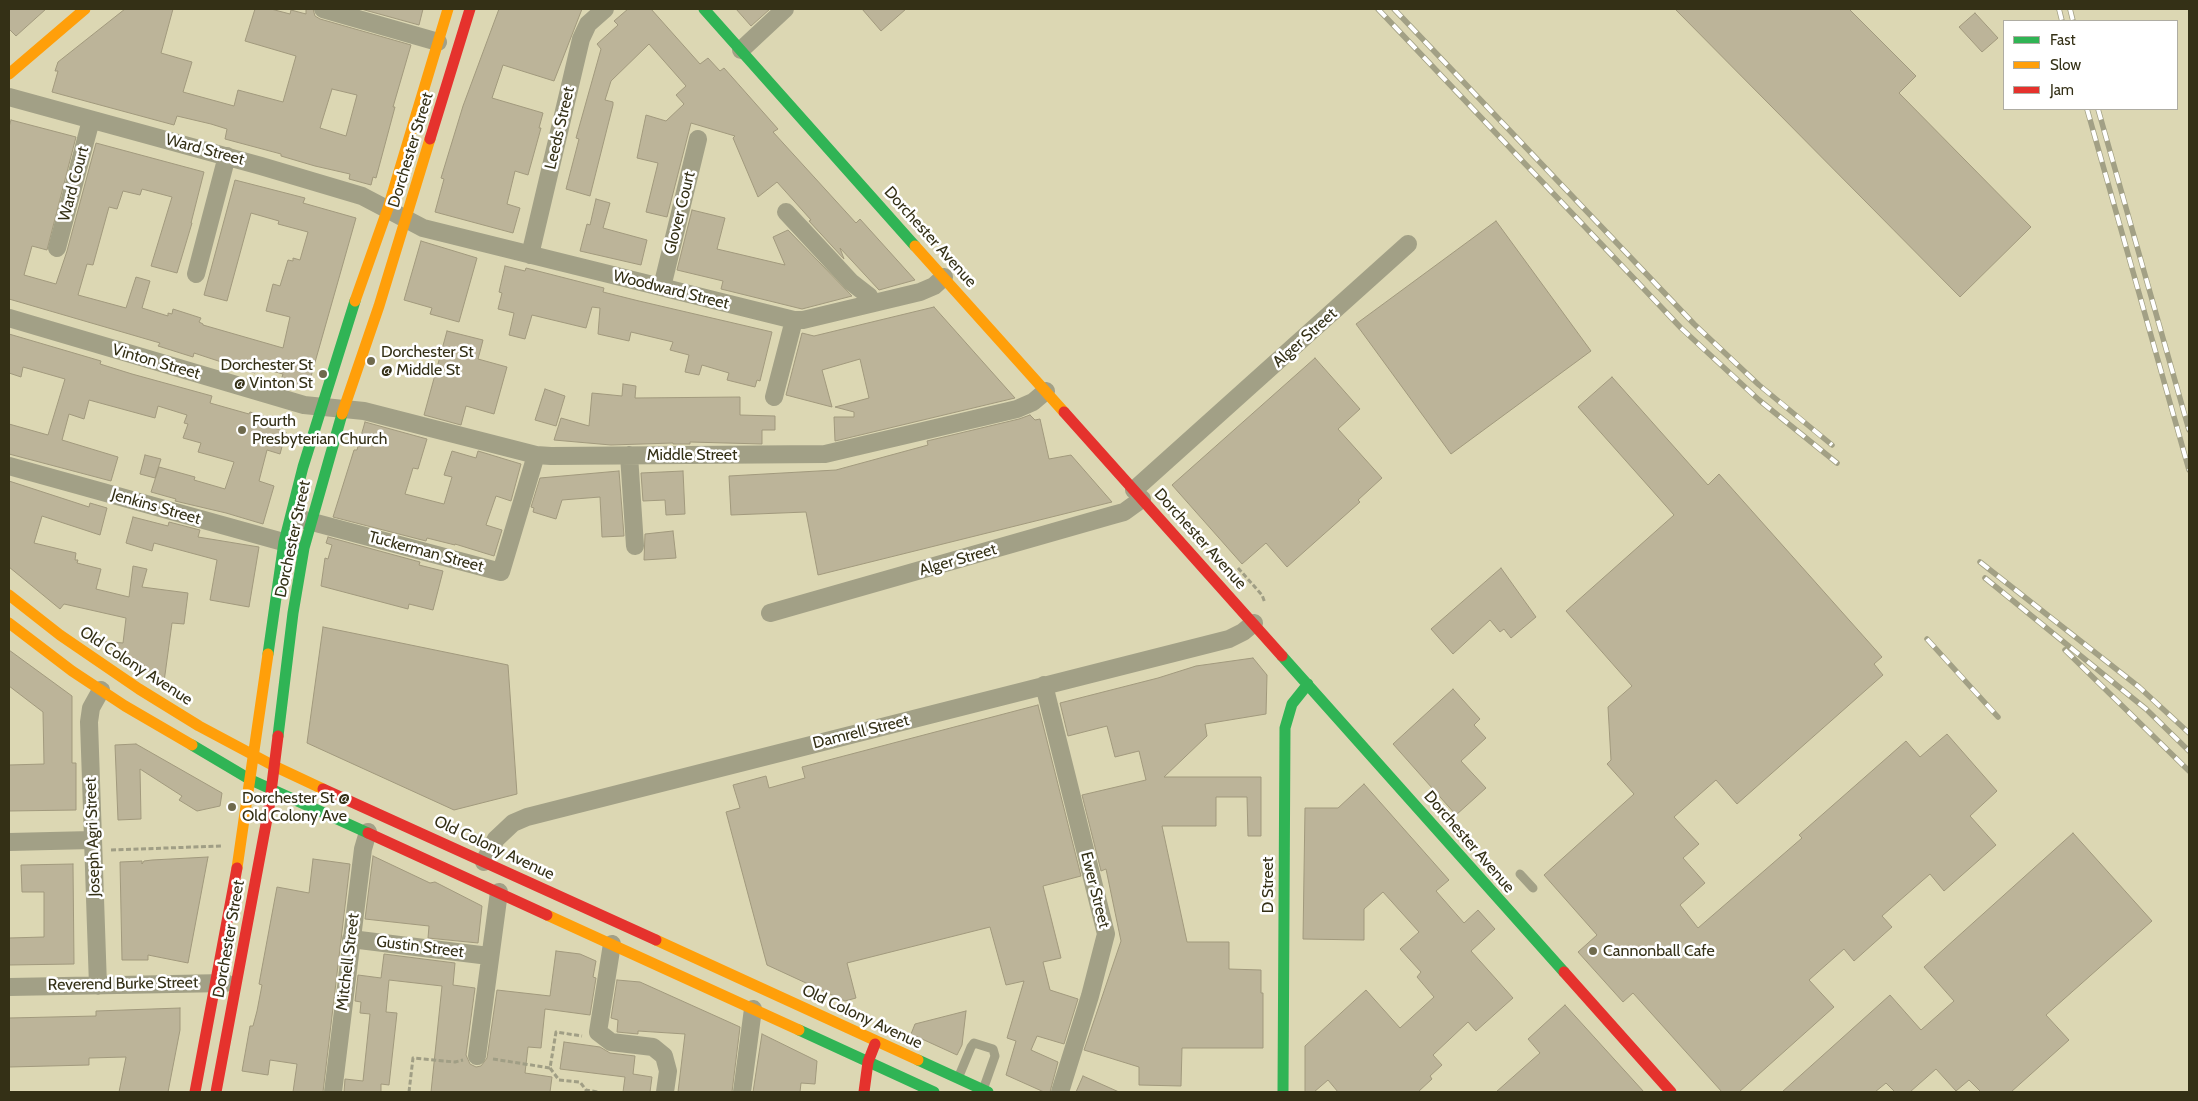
<!DOCTYPE html>
<html>
<head>
<meta charset="utf-8">
<style>
	body { margin:0 }
	#map { position:relative; width:2198px; height:1101px; overflow:hidden; background:#dcd7b3; font-family:Cabin,sans-serif }
	canvas { display:block }
	.frame { position:absolute; inset:0; border:10px solid #343016; pointer-events:none }
	.legend { position:absolute; left:2003px; top:20px; width:175px; height:90px; box-sizing:border-box; background:#fff; border:1px solid #aeaca2; margin:0; padding:6px 9px; list-style:none; font-size:15px; color:#343016 }
	.legend li { display:flex; align-items:center; gap:10px; height:25px }
	.legend b { width:25px; border:1px solid #aeaca2 }
</style>
</head>
<body>
<div id="map">
<canvas width="2198" height="1101"></canvas>
<div class="frame"></div>
<ul class="legend">
<li><b style="height:6px;background:#30b455"></b>Fast</li>
<li><b style="height:6px;background:#ff9f0a"></b>Slow</li>
<li><b style="height:6px;background:#e5322d"></b>Jam</li>
</ul>
</div>
<script>
const context = document.querySelector('canvas').getContext('2d');
context.lineJoin = 'round';
function paint(path, color) {
  context.fillStyle = color;
  context.fill(path, 'evenodd');
}
function toPath(rows) {
  const path = new Path2D();
  for (const r of rows) {
    path.moveTo(r[0], r[1]);
    for (let i = 2; i < r.length; i += 2) path.lineTo(r[i], r[i + 1]);
  }
  return path;
}
function trace(path, color, width, dash) {
  context.strokeStyle = color;
  context.lineWidth = width;
  context.lineCap = dash ? 'butt' : 'round';
  context.setLineDash(dash || []);
  context.stroke(path);
}
function write(font, color, halo, rows, align = 'center') {
  context.font = font + ' Cabin,sans-serif';
  context.lineWidth = 5;
  context.setLineDash([]);
  context.textBaseline = 'middle';
  context.strokeStyle = halo;
  context.fillStyle = color;
  for (const [text, x, y, turn = 0] of rows) {
    context.save();
    context.translate(x, y);
    context.rotate((+turn || 0) * Math.PI / 180);
    context.textAlign = isNaN(turn) ? turn : align;
    if (halo) context.strokeText(text, 0, 0);
    context.fillText(text, 0, 0);
    context.restore();
  }
}
const building = toPath([
	[9,9,46,9,16,36,9,29,9,9],
	[125,9,173,9,161,53,192,62,183,92,234,106,238,90,283,102,296,56,245,41,255,9,271,9,290,14,291,10,306,14,306,9,313,9,315,16,320,19,411,45,393,107,395,107,376,178,373,177,371,185,349,179,350,174,315,166,281,156,281,154,225,139,227,129,211,124,177,116,174,125,52,92,58,71,55,71,58,62,125,9],
	[332,89,357,95,346,136,320,128,332,89],
	[361,9,423,9,419,25,361,9],
	[499,9,582,9,554,81,503,65,492,98,543,113,539,128,541,128,528,175,515,171,507,204,520,208,513,233,435,212,444,179,441,178,463,106,499,9],
	[628,9,651,9,700,64,708,58,720,71,724,68,778,129,773,132,856,223,860,219,915,280,879,290,840,248,844,259,809,221,811,220,777,182,758,197,733,138,735,136,691,123,667,217,646,212,658,163,637,158,646,115,666,121,684,104,676,95,686,86,649,44,611,81,605,100,613,102,613,105,590,196,566,189,579,139,576,138,601,49,597,44,618,25,614,21,628,9],
	[736,9,770,9,751,26,736,9],
	[862,9,906,9,881,31,862,9],
	[1675,9,1849,9,1916,76,1899,93,2031,227,1960,297,1675,9],
	[1975,13,1998,38,1982,52,1959,27,1975,13],
	[11,120,76,137,47,250,32,246,24,275,56,284,67,251,96,143,204,172,191,223,192,223,177,273,151,266,172,197,142,189,140,195,123,191,117,209,109,207,93,265,87,264,78,295,126,308,136,277,150,281,142,308,168,316,168,313,172,314,173,309,201,318,199,322,203,324,203,325,283,348,290,317,266,311,273,284,280,286,288,260,293,261,293,258,300,260,308,232,278,224,279,221,251,213,227,301,204,295,235,180,305,198,303,203,356,218,308,387,281,380,283,374,257,367,255,373,194,353,193,357,158,346,160,343,9,299,9,127,11,120],
	[596,199,610,203,603,228,647,240,641,265,580,251,587,224,590,225,596,199],
	[692,210,725,218,717,249,785,265,773,237,788,230,852,296,802,309,721,289,723,281,677,270,692,210],
	[1496,221,1591,351,1451,454,1356,324,1496,221],
	[421,241,477,258,459,322,430,314,432,308,404,300,421,241],
	[505,266,525,271,526,268,604,288,603,292,639,301,772,332,760,381,757,380,755,387,727,380,729,373,702,365,699,375,685,372,689,355,670,350,673,342,631,332,629,341,598,334,600,308,592,307,586,328,532,315,525,339,509,335,514,313,498,309,502,293,499,292,505,266],
	[934,307,1015,398,835,441,834,417,854,417,854,412,835,407,869,398,860,359,822,370,832,407,786,395,802,333,814,336,934,307],
	[447,331,483,340,478,359,507,367,494,414,466,406,461,425,424,415,447,331],
	[9,334,101,361,100,364,132,374,212,396,210,403,249,414,250,412,264,416,263,418,276,422,274,428,286,432,280,454,267,450,259,481,274,486,263,524,226,513,175,501,176,499,151,492,159,467,195,477,194,480,225,489,234,462,198,452,201,443,183,438,188,424,184,423,187,415,158,406,155,418,89,400,84,419,69,414,62,440,118,457,111,481,9,454,9,424,48,435,65,379,23,367,21,377,9,373,9,334],
	[1315,358,1360,409,1338,429,1382,478,1358,500,1360,502,1287,567,1266,543,1242,564,1172,485,1315,358],
	[1612,377,1708,485,1719,474,1882,657,1874,664,1883,675,1737,804,1716,780,1674,817,1699,844,1683,858,1705,883,1680,905,1698,928,1802,838,1799,835,1906,741,1920,757,1947,734,1997,791,1970,816,1996,845,1944,891,1930,874,1882,916,1892,927,1854,961,1844,949,1809,980,1834,1007,1739,1092,1722,1092,1633,993,1623,1002,1578,952,1597,935,1544,875,1634,794,1607,764,1611,760,1608,707,1632,686,1566,611,1674,515,1578,407,1612,377],
	[623,384,636,386,635,398,740,397,740,415,775,416,775,430,762,430,762,444,690,442,690,444,673,444,673,443,611,445,554,440,561,418,589,426,592,393,622,396,623,384],
	[545,389,565,396,556,426,535,420,545,389],
	[1030,415,1035,420,1040,419,1049,459,1071,455,1112,502,818,575,806,512,731,515,729,476,836,470,928,445,927,441,1019,419,1030,415],
	[365,422,427,439,418,469,413,468,405,494,444,504,452,477,444,475,452,451,476,458,478,451,521,464,511,501,496,496,486,525,502,530,494,556,455,544,455,545,427,538,426,541,333,517,354,450,357,450,365,422],
	[145,455,161,459,155,478,140,474,145,455],
	[619,471,624,536,602,537,600,497,562,500,556,519,533,512,534,508,531,507,540,478,619,471],
	[683,471,685,514,666,515,665,500,643,501,641,473,683,471],
	[9,481,89,507,90,503,107,508,100,535,42,516,34,543,76,553,75,560,78,560,77,563,101,569,96,589,129,597,133,566,147,569,142,587,188,593,184,624,172,623,164,682,102,641,123,643,126,618,64,604,60,609,9,567,9,481],
	[133,517,168,526,169,522,200,530,198,537,259,547,249,607,210,600,217,560,154,543,152,551,126,543,133,517],
	[673,531,676,558,644,560,645,534,673,531],
	[328,537,420,562,419,565,443,571,433,610,409,604,408,609,321,586,325,558,328,559,332,545,326,543,328,537],
	[1501,568,1536,617,1511,638,1504,629,1500,632,1490,620,1453,654,1431,629,1501,568],
	[323,627,508,665,517,794,454,810,307,743,323,627],
	[9,650,72,696,72,763,76,763,76,810,9,811,9,765,44,764,43,712,9,686,9,650],
	[1253,658,1267,675,1266,714,1205,724,1207,736,1164,777,1261,777,1261,836,1248,836,1247,797,1216,797,1216,826,1162,826,1187,942,1229,942,1229,969,1261,970,1261,993,1263,993,1263,1048,1182,1048,1181,1086,1139,1085,1139,1067,1084,1050,1121,941,1106,869,1101,871,1082,795,1146,780,1139,751,1115,757,1107,726,1068,736,1060,703,1158,678,1196,666,1253,658],
	[1453,689,1480,719,1474,725,1486,738,1461,761,1486,788,1456,815,1393,744,1453,689],
	[1038,705,1081,876,1043,886,1061,958,1043,962,1050,990,1078,999,1064,1044,1037,1036,1031,1050,1058,1062,1050,1092,1044,1092,1006,1075,1016,1041,1007,1038,1024,981,1006,985,990,927,847,963,856,998,845,1001,767,965,726,812,740,808,733,785,766,776,769,788,805,778,802,767,1038,705],
	[136,744,222,793,220,806,197,811,179,800,182,796,140,769,141,819,118,820,115,745,136,744],
	[1364,784,1449,880,1436,891,1464,923,1478,910,1495,929,1471,951,1513,998,1476,1031,1468,1022,1433,1055,1442,1065,1430,1076,1432,1079,1418,1092,1338,1092,1328,1080,1314,1092,1305,1092,1305,1046,1366,990,1400,1028,1434,997,1417,977,1421,972,1400,949,1419,932,1383,892,1364,909,1364,940,1303,939,1305,808,1338,808,1364,784],
	[2073,833,2152,921,2046,1015,2069,1040,2011,1092,1981,1092,1969,1080,1956,1091,1936,1069,1910,1092,1895,1092,1886,1083,1875,1092,1782,1092,1890,995,1921,1030,1954,1001,1924,967,2073,833],
	[373,856,430,883,435,882,482,906,478,943,428,938,429,926,365,919,373,856],
	[208,857,188,963,148,955,148,960,122,960,120,862,142,861,142,864,144,861,152,860,208,857],
	[313,859,350,864,323,1092,293,1092,297,1064,270,1060,268,1075,242,1071,250,1026,253,1026,257,1011,262,985,259,984,277,887,309,893,313,859],
	[73,864,74,964,9,965,9,938,44,937,44,892,22,892,21,865,73,864],
	[556,951,580,954,596,961,593,977,596,978,590,1015,545,1009,541,1048,528,1047,525,1073,552,1077,550,1092,431,1092,442,986,389,980,386,1012,397,1013,389,1085,381,1084,381,1092,344,1092,345,1079,363,1081,370,1014,360,1013,361,1002,355,1001,358,975,381,978,384,954,455,963,453,985,475,988,466,1055,470,1064,476,1067,481,1066,487,1058,497,990,550,996,556,951],
	[617,980,640,982,740,1027,732,1092,678,1092,685,1034,638,1031,638,1034,617,1032,618,1020,611,1018,617,980],
	[1565,1005,1644,1092,1496,1092,1540,1053,1528,1039,1565,1005],
	[180,1008,180,1030,168,1092,119,1092,126,1057,89,1058,89,1065,9,1067,9,1018,96,1016,96,1011,180,1008],
	[966,1011,962,1045,957,1055,911,1034,915,1024,966,1011],
	[762,1034,817,1061,815,1084,801,1083,800,1092,753,1092,762,1034],
	[564,1042,600,1047,610,1053,635,1056,633,1074,652,1077,650,1092,623,1092,625,1077,560,1069,564,1042],
	[1083,1076,1119,1092,1076,1092,1083,1076]
]);
const path = toPath([
	[1238,568,1262,595,1265,603],
	[111,850,222,846],
	[493,1059,550,1068,556,1032,582,1036],
	[550,1068,559,1080,580,1082,586,1090,598,1092],
	[409,1092,413,1058,455,1062,463,1060]
]);
const lane = toPath([
	[1520,874,1533,888],
	[959,1076,971,1047,974,1043,993,1049,995,1056,984,1087]
]);
const street = toPath([
	[323,9,438,42],
	[741,50,785,9],
	[9,97,261,166,362,196,423,228,794,320,803,320,920,292,934,286,944,277],
	[786,212,851,282,869,296,872,303],
	[57,248,91,120],
	[530,255,581,39,588,24,605,9],
	[196,274,227,156],
	[662,287,698,139],
	[9,318,304,405,364,411,536,455,551,456,825,454,1017,409,1033,402,1046,391],
	[774,397,794,320],
	[629,455,635,546],
	[9,466,294,545],
	[1134,490,1408,244],
	[301,519,501,572,536,455],
	[770,613,1113,515,1124,512,1142,499],
	[1044,685,1106,934,1090,996,1060,1092],
	[9,842,92,840],
	[484,862,496,839,513,823,527,817,1229,639,1243,632,1254,623],
	[351,939,489,956],
	[612,944,598,1032,611,1042,653,1047,664,1056,668,1071,665,1092],
	[98,986,89,722,91,708,101,690],
	[9,987,226,983],
	[477,1056,499,892],
	[333,1092,363,849,368,832],
	[742,1092,753,1009]
]);
const fast = toPath([
	[704,9,915,246],
	[268,654,284,542,303,467,355,301],
	[1282,656,1564,972],
	[278,736,293,613,304,548,342,414],
	[192,745,251,780,368,833],
	[799,1030,934,1092],
	[918,1060,988,1092],
	[1283,1092,1285,728,1292,704,1308,684]
]);
const slow = toPath([
	[9,74,85,9],
	[915,246,1064,412],
	[355,301,388,208,448,9],
	[342,414,379,306,430,139],
	[9,595,60,635,139,689,199,726,274,766,323,789],
	[9,623,72,671,125,706,192,745],
	[237,868,268,654],
	[547,915,799,1030],
	[656,940,918,1060]
]);
const jam = toPath([
	[430,139,470,9],
	[1064,412,1282,656],
	[323,789,656,940],
	[368,833,547,915],
	[1564,972,1671,1092],
	[195,1092,237,868],
	[216,1092,269,808,278,736],
	[864,1092,868,1062,875,1044]
]);
const rail = toPath([
	[1378,9,1681,328,1759,400,1837,463],
	[1394,9,1694,324,1759,385,1832,445],
	[2059,9,2062,21],
	[2070,9,2073,21],
	[2087,109,2189,470],
	[2098,109,2189,430],
	[1980,562,2139,687,2189,733],
	[1985,578,2146,709,2189,751],
	[1927,639,1998,717],
	[2065,650,2189,771]
]);
const markers = [
	[371,361,5,"#6f6a4d"],
	[323,374,5,"#6f6a4d"],
	[242,430,5,"#6f6a4d"],
	[232,807,5,"#6f6a4d"],
	[1593,951,5,"#6f6a4d"]
];
const streetNames = [
	["Leeds Street",560,128,-77],
	["Ward Street",205,150,15],
	["Dorchester Street",411,150,-73],
	["Ward Court",74,184,-75],
	["Glover Court",680,213,-76],
	["Dorchester Avenue",930,237,48],
	["Woodward Street",671,290,14],
	["Alger Street",1305,338,-42],
	["Vinton Street",156,362,16],
	["Middle Street",692,455],
	["Jenkins Street",156,507,16],
	["Dorchester Street",293,539,-78],
	["Dorchester Avenue",1200,539,48],
	["Tuckerman Street",426,552,15],
	["Alger Street",958,560,-16],
	["Old Colony Avenue",136,666,33],
	["Damrell Street",861,732,-14],
	["Joseph Agri Street",93,837,-92],
	["Dorchester Avenue",1469,842,49],
	["Old Colony Avenue",494,848,25],
	["D Street",1268,885,-90],
	["Ewer Street",1095,890,76],
	["Dorchester Street",229,939,-80],
	["Gustin Street",420,947,7],
	["Mitchell Street",348,962,-83],
	["Reverend Burke Street",123,984,-1],
	["Old Colony Avenue",862,1017,25]
];
const poiNames = [
	["Dorchester St",381,352],
	["@ Middle St",381,370],
	["Dorchester St",313,365,"right"],
	["@ Vinton St",313,383,"right"],
	["Fourth",252,421],
	["Presbyterian Church",252,439],
	["Dorchester St @",242,798],
	["Old Colony Ave",242,816],
	["Cannonball Cafe",1603,951]
];
paint(building, '#bcb499');
trace(building, '#a1997d', 1);
trace(path, '#a09e85', 3, [5, 2.5]);
trace(lane, '#a2a086', 9);
trace(street, '#a2a086', 18);
trace(fast, '#30b455', 11);
trace(slow, '#ff9f0a', 11);
trace(jam, '#e5322d', 11);
trace(rail, '#a2a085', 5.5);
trace(rail, '#fff', 4, [11]);
for (const [x, y, r, color] of markers) {
  const dot = new Path2D();
  dot.arc(x, y, r, 0, 2 * Math.PI);
  context.fillStyle = color;
  context.fill(dot);
  trace(dot, '#fff', 2);
}
write('16px', '#343016', '#fff', streetNames);
write('16px', '#343016', '#fff', poiNames, 'left');
</script>
</body>
</html>
